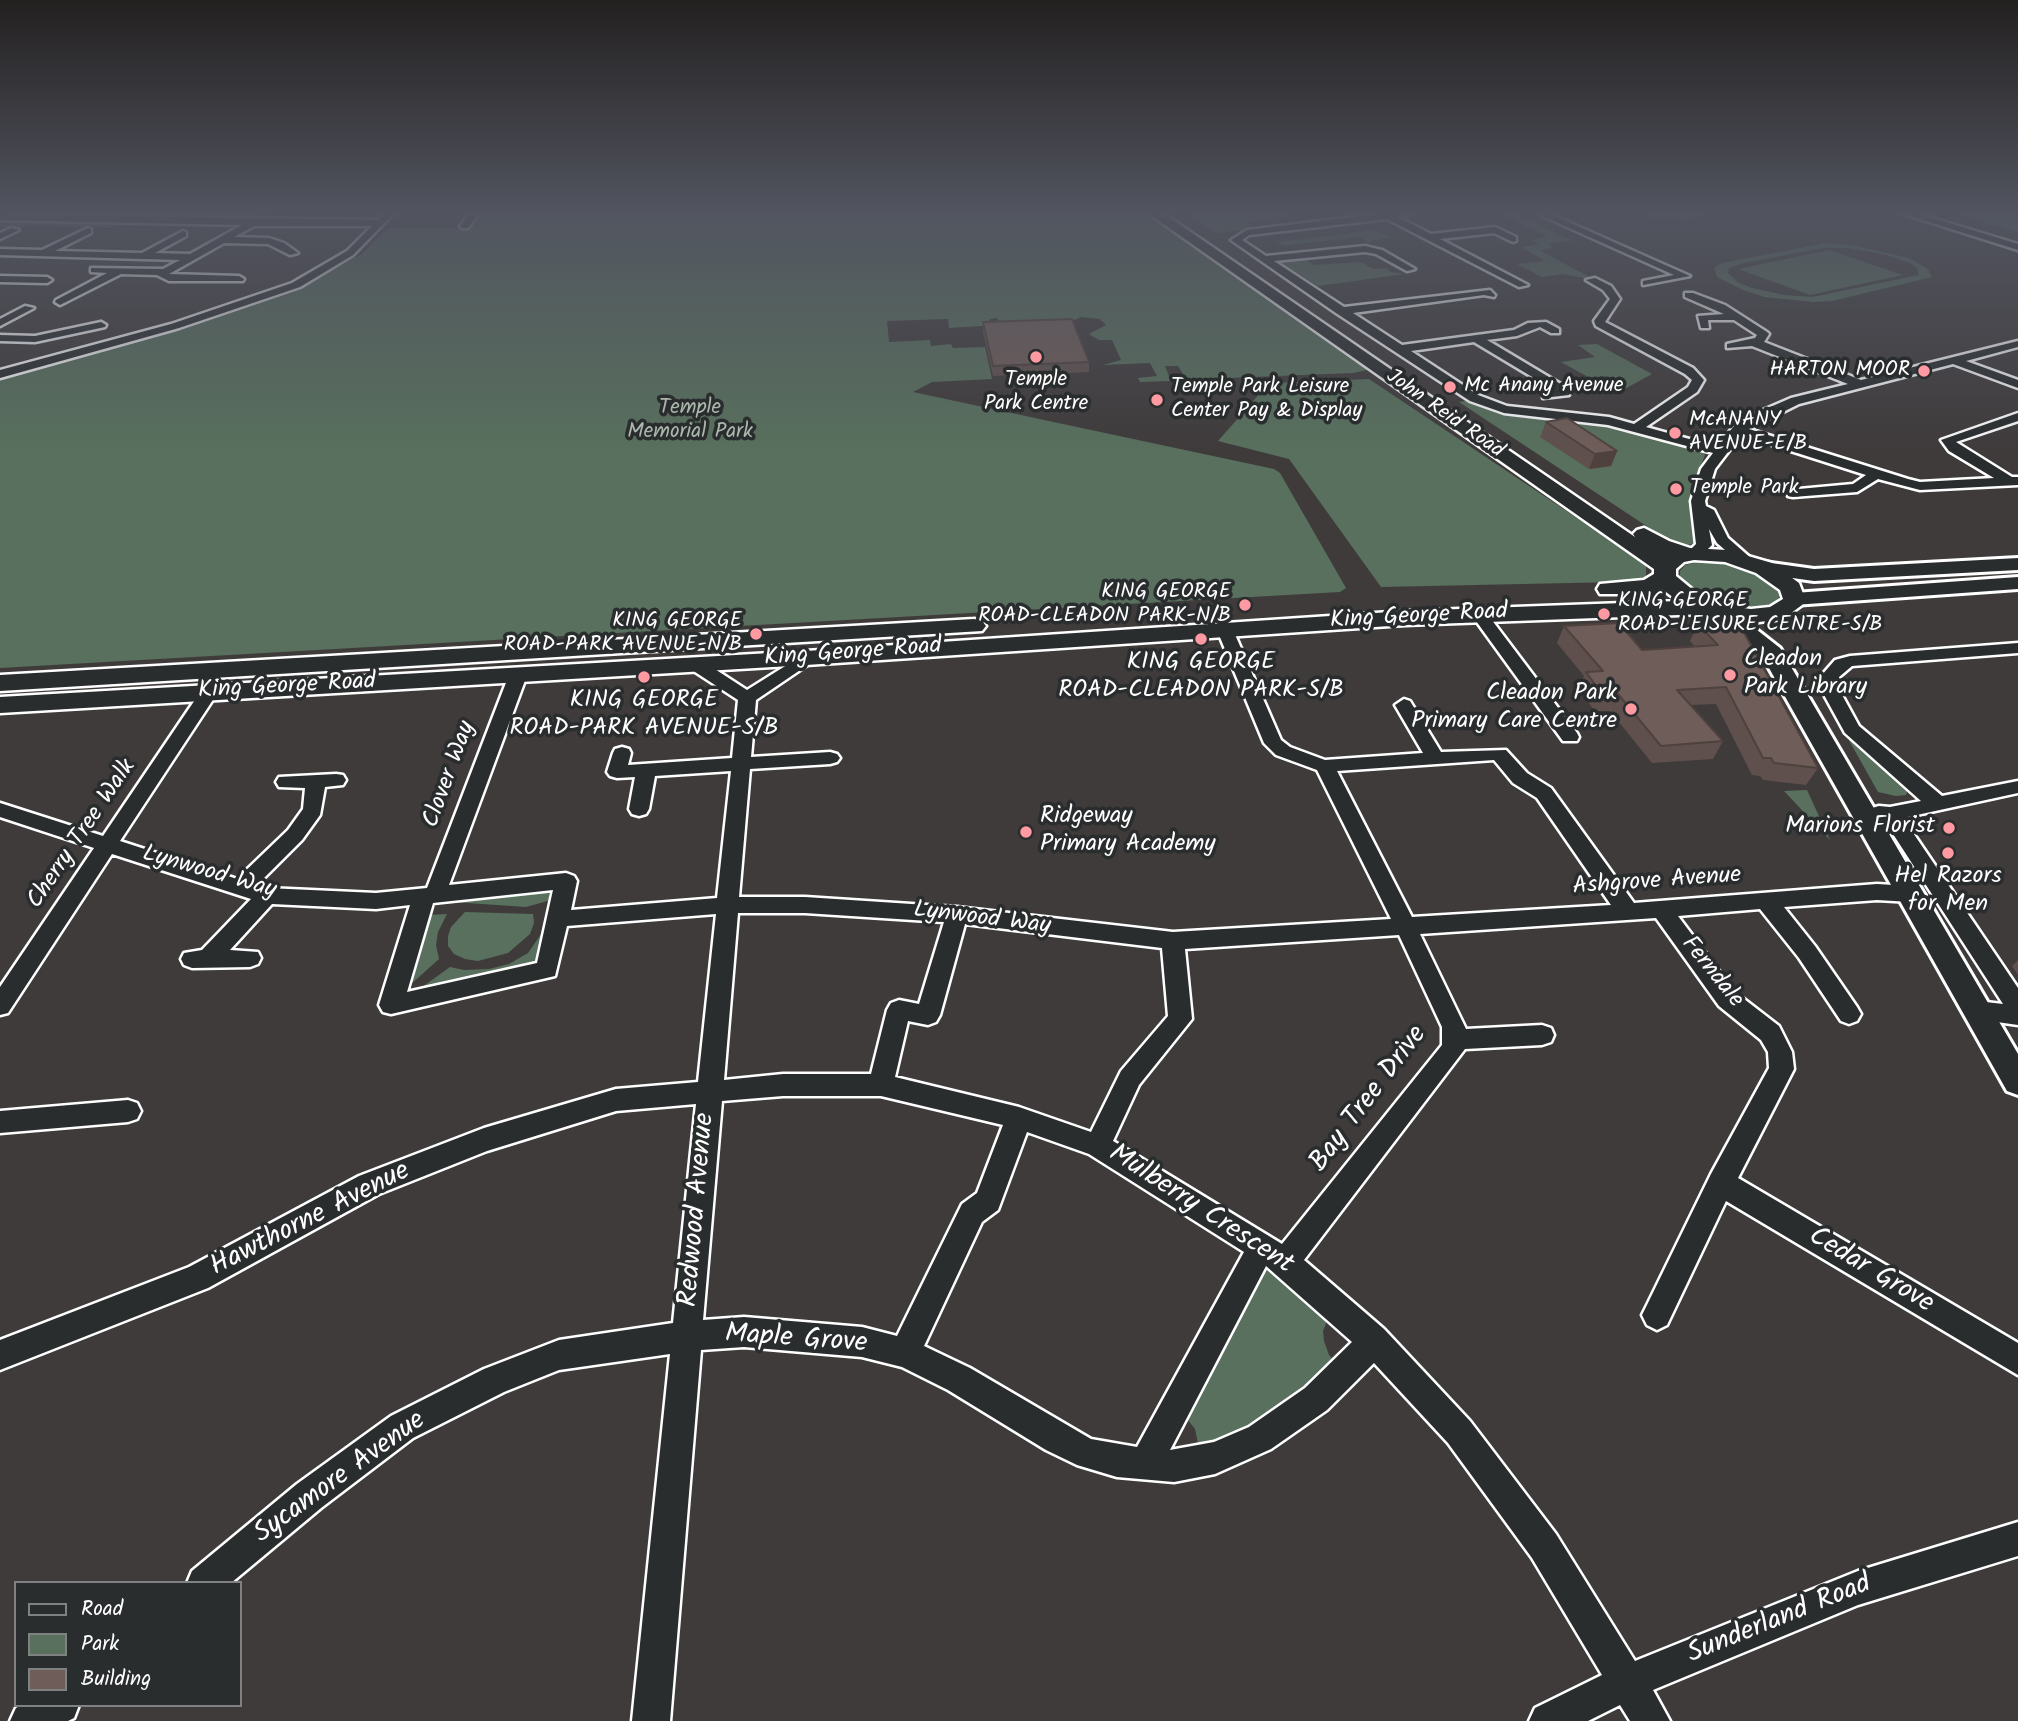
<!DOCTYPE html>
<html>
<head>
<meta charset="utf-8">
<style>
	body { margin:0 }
	#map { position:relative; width:2018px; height:1721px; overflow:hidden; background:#3f3b3b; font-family:Kalam,sans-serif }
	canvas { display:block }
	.legend { position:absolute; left:14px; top:1581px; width:228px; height:126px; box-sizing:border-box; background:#2a2d2e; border:2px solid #7f8182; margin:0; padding:9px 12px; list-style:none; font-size:21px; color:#fff }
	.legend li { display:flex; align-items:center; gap:14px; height:35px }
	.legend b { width:35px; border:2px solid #7f8182 }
</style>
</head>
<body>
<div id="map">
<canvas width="2018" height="1721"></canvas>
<ul class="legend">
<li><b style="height:9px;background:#2a2d2e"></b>Road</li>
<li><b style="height:19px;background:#58705d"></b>Park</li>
<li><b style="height:19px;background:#6f5d59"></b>Building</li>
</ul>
</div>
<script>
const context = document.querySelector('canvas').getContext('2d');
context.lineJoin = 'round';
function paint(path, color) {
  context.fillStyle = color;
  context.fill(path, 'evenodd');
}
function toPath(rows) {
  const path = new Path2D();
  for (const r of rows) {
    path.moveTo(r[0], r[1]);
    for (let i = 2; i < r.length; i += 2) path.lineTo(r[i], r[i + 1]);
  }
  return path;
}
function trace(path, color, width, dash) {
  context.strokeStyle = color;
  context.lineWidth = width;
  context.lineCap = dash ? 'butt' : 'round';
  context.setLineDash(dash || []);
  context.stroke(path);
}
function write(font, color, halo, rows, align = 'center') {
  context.font = font + ' Kalam,sans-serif';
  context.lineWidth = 7;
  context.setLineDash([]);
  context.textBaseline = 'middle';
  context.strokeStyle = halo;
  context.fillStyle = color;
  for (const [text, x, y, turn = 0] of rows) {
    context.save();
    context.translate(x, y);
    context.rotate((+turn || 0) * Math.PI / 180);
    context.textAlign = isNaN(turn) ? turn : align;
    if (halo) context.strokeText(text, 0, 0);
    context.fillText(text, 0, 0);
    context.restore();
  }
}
const green = toPath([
	[478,213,1151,214,1367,366,1367,370,1353,373,1177,380,1174,375,1183,374,1178,366,1165,366,1171,381,1140,382,1138,378,1157,376,1150,363,1103,365,1121,360,1112,340,1099,340,1089,334,1106,325,1100,319,1081,317,1070,322,1000,323,997,318,990,319,989,324,981,326,949,328,948,319,887,321,889,342,930,340,931,346,951,344,953,348,985,347,992,379,932,382,913,392,1274,469,1280,473,1346,588,1340,592,0,668,0,379,210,319,292,292,362,254,388,228,466,228],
	[1187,213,1276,213,1290,216,1248,222,1256,229,1216,233],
	[1498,213,1514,213,1571,240,1547,244,1553,247,1541,251,1595,280,1563,274,1542,277,1517,264,1545,261,1521,247,1539,244,1531,240,1547,236],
	[1954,213,2018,213,2018,233,1964,216],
	[0,219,121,223,110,228,30,226,11,229,0,227],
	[1376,230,1391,238,1372,240,1369,243,1359,237,1283,246,1277,242],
	[1826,243,1852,245,1909,258,1928,269,1932,277,1832,301,1813,302,1765,297,1743,290,1717,277,1714,268,1722,263],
	[1823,248,1848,248,1887,255,1910,263,1917,268,1919,275,1812,297,1784,295,1752,288,1739,283,1728,273,1729,268,1744,263],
	[1829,250,1903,275,1810,295,1738,269],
	[1301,257,1314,265,1361,262,1374,269,1385,268,1391,272,1405,274,1318,286,1294,271,1286,272,1269,261],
	[1597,344,1652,374,1619,392,1614,381,1604,376,1590,378,1561,362,1595,357,1578,345],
	[1369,379,1646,564,1646,578,1618,582,1381,587,1289,459,1218,441,1269,383],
	[1471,400,1496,410,1527,416,1603,422,1699,448,1705,455,1693,486,1691,501,1697,542,1683,547,1672,543,1459,402],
	[1708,560,1724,561,1755,570,1777,586,1780,594,1778,601,1759,609,1743,609,1710,601,1696,594,1686,586,1680,578,1680,571,1685,565],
	[1841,726,1863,750,1904,783,1908,789,1906,795,1896,796,1878,792],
	[1807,790,1830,840,1784,791],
	[547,888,551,900,526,907,438,901],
	[465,912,533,914,534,923,530,934,508,953,478,961,465,959,454,954,448,946,448,936,451,927],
	[447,914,438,932,436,945,439,959,399,995,427,915],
	[546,927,543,967,411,995,450,967,464,970,489,969,509,964,528,953],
	[1268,1260,1329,1316,1323,1331,1324,1341,1329,1355,1337,1364,1261,1423,1199,1448,1195,1429,1183,1414]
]);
const minor = toPath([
	[385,213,394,213,353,255,300,287,179,328,0,378,0,370,171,324,292,283,347,251,372,226,254,226,234,237,269,238,284,243,298,253,290,255,268,244,224,243,169,274,239,276,244,279,243,281,169,281,157,275,121,274,60,305,55,302,56,300,107,273,91,272,91,268,163,269,180,260,0,255,0,249,42,250,88,228,91,229,91,233,55,251,142,253,183,231,186,232,186,236,155,253,190,254,242,225,0,220,0,214,378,220,385,213],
	[470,213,479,213,468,228,462,228,460,226,470,213],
	[1386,213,1415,213,1398,217,1431,234,1495,227,1516,237,1516,241,1513,242,1494,233,1440,239,1528,285,1519,287,1387,219,1249,235,1242,240,1266,256,1365,246,1382,250,1415,269,1407,271,1376,254,1365,252,1274,261,1344,307,1490,290,1495,295,1494,297,1484,295,1353,313,1402,345,1514,330,1528,323,1546,322,1559,329,1559,333,1551,333,1540,327,1517,336,1487,340,1569,389,1569,395,1543,398,1543,392,1554,390,1474,342,1411,351,1478,395,1507,406,1609,417,1634,424,1688,387,1692,380,1685,374,1596,326,1594,321,1610,299,1603,290,1586,280,1595,278,1611,286,1620,299,1605,322,1693,368,1704,380,1697,392,1646,427,1718,447,1733,427,1761,411,1791,398,1848,384,1752,346,1727,348,1727,344,1755,338,1757,335,1734,320,1708,320,1709,328,1701,328,1698,316,1724,314,1685,297,1685,293,1693,293,1725,305,1767,332,1769,334,1764,342,1861,380,2018,341,2018,347,1966,361,2018,380,2018,388,1953,364,1799,404,1749,429,1908,479,1920,482,1994,478,1949,451,1941,440,2018,413,2018,421,1956,442,2012,477,2018,477,2018,485,1920,490,1878,479,1857,492,1793,497,1788,496,1788,490,1853,484,1866,475,1741,435,1715,469,1705,501,1706,506,1714,510,1728,538,1753,560,1745,565,1740,563,1717,543,1709,529,1712,545,1709,548,1699,557,1689,557,1686,554,1696,544,1691,501,1701,469,1713,453,1608,425,1504,413,1470,401,1336,313,1231,240,1247,230,1386,213],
	[1536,213,1548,213,1690,276,1643,285,1643,281,1674,275,1536,213],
	[1901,213,1916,213,2018,244,2018,250,1901,213],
	[11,228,19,230,0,239,0,233,11,228],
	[0,276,47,277,52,280,47,283,0,282,0,276],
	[25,306,34,308,0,326,0,319,25,306],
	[101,322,106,325,105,327,35,342,0,341,0,335,35,336,101,322],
	[1479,609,1485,611,1577,733,1579,737,1577,741,1563,741,1471,614,1479,609],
	[1225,625,1233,630,1281,740,1290,747,1325,760,1423,753,1395,705,1404,699,1410,701,1441,752,1506,750,1527,773,1551,788,1634,903,1877,884,1911,886,1919,888,1922,894,1919,900,1911,902,1877,900,1784,907,1815,946,1857,1007,1861,1014,1857,1021,1849,1024,1841,1021,1799,958,1760,909,1678,916,1735,992,1779,1026,1792,1052,1794,1069,1738,1178,2018,1343,2018,1375,1726,1201,1667,1325,1657,1330,1647,1325,1642,1315,1647,1305,1711,1174,1769,1068,1768,1052,1761,1040,1719,1006,1656,918,1420,934,1466,1029,1542,1025,1551,1028,1554,1035,1551,1042,1542,1045,1465,1049,1304,1260,1384,1329,1470,1421,1556,1534,1635,1661,1858,1571,2018,1522,2018,1556,1858,1605,1653,1690,1670,1721,1630,1721,1620,1705,1588,1721,1529,1721,1535,1708,1602,1675,1532,1558,1448,1443,1374,1363,1327,1410,1271,1449,1215,1474,1174,1482,1117,1477,1077,1465,1046,1450,948,1390,902,1367,862,1357,744,1347,701,1350,670,1721,632,1721,670,1354,559,1370,504,1392,413,1438,321,1508,231,1583,187,1583,192,1571,297,1484,391,1416,484,1369,559,1340,673,1323,696,1104,616,1111,487,1151,379,1194,208,1288,0,1370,0,1340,189,1267,359,1176,484,1128,616,1089,698,1082,716,914,567,926,555,976,391,1014,383,1012,379,1005,410,905,376,909,272,904,230,950,258,952,261,958,258,964,250,967,192,968,184,965,181,959,184,953,202,950,251,899,112,854,8,1013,0,1015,0,987,94,848,0,817,0,803,103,836,203,688,209,687,218,692,120,841,237,879,288,830,303,809,305,788,279,787,276,782,279,777,336,774,343,775,346,780,343,785,325,787,320,815,302,840,257,885,267,888,376,893,427,888,509,675,518,670,527,675,449,885,566,873,574,876,577,881,571,910,717,898,731,771,655,776,649,809,646,814,639,816,632,814,629,809,635,777,617,778,610,776,607,772,613,753,615,749,622,747,629,749,631,753,628,765,732,758,738,700,689,668,686,664,689,660,701,660,747,690,806,653,815,658,812,662,756,700,751,757,830,752,837,754,840,758,837,762,830,764,750,769,739,897,805,897,957,907,1173,932,1391,919,1317,770,1276,755,1264,743,1217,630,1225,625],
	[1494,760,1513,783,1537,798,1611,905,1412,917,1337,771,1494,760],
	[553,890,537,963,407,992,433,903,553,890],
	[738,913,805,913,944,922,919,1004,899,1000,891,1003,887,1010,871,1074,783,1074,724,1080,738,913],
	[965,924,1162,948,1168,1016,1121,1071,1091,1132,1019,1107,895,1077,908,1021,928,1025,936,1022,940,1015,965,924],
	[1399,935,1442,1027,1442,1045,1282,1244,1113,1141,1139,1085,1192,1019,1185,949,1399,935],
	[783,1096,881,1096,1003,1125,977,1193,962,1204,897,1336,862,1327,744,1317,703,1320,722,1101,783,1096],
	[1027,1132,1089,1154,1244,1252,1137,1447,1091,1439,970,1368,924,1346,982,1222,998,1210,1027,1132],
	[1266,1266,1352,1342,1305,1388,1249,1427,1214,1442,1170,1450,1266,1266],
	[2018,643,2018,653,1852,666,1839,677,1841,693,1859,726,1942,796,2018,781,2018,793,1903,818,2018,988,2018,1025,1969,1018,1965,1011,1969,1004,1977,1001,2003,1004,1884,820,1872,818,1869,813,1872,808,1879,806,1890,807,1921,801,1845,733,1823,693,1821,676,1835,660,1850,656,2018,643],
	[128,1100,137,1103,141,1111,137,1119,128,1122,0,1133,0,1111,128,1100],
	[21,1705,79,1705,74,1718,68,1721,10,1721,16,1708,21,1705]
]);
const major = toPath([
	[2018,558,2018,570,1814,581,1764,574,1754,568,1764,562,1814,569,2018,558],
	[2018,577,2018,589,1794,605,1787,603,1784,599,1787,595,1794,593,2018,577],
	[1722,606,1729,608,1780,648,2018,1054,2018,1095,2007,1091,1760,652,1712,612,1715,608,1722,606]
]);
const highway = toPath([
	[1148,213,1163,213,1635,537,1633,534,1637,530,1644,528,1669,541,1690,548,1727,550,1772,563,1799,583,1805,599,1802,605,1783,619,1751,623,1706,614,1405,625,806,665,0,713,0,697,806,651,1405,611,1678,601,1662,589,1647,594,1600,594,1597,589,1600,584,1644,580,1654,574,1654,569,1148,213],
	[1694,560,1725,562,1756,573,1780,590,1783,599,1770,607,1751,609,1726,606,1699,595,1676,576,1676,569,1684,562,1694,560],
	[974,619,982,621,986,626,982,631,0,691,0,675,974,619]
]);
const wall = toPath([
	[1637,213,1711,213,1684,221,1668,218,1662,220],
	[983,322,1089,362,1089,372,993,376,983,332],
	[1546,422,1617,451,1611,466,1589,469,1540,437],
	[1735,616,1818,768,1806,785,1763,780,1760,776,1752,775,1716,704,1691,705,1723,741,1713,759,1652,763,1610,711,1595,711,1578,690,1584,676,1557,643,1564,626,1642,650,1694,646,1690,641,1698,624],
	[2018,960,2018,975,2012,966]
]);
const shadedWall = toPath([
	[1667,213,1670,213,1668,218,1662,220,1664,214],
	[1692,213,1711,213,1684,221,1686,215],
	[1617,451,1611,466,1589,469,1595,454]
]);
const building = toPath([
	[1072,319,1089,362,993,366,983,322,1072,319],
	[1567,418,1617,451,1595,454,1546,422,1567,418],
	[1735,616,1818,768,1774,763,1771,758,1763,758,1726,687,1677,690,1723,741,1661,746,1618,694,1602,694,1586,672,1603,671,1564,626,1619,623,1642,650,1718,645,1698,624,1735,616]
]);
const markers = [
	[1036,357,7,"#ff9aa2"],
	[1924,371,7,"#ff9aa2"],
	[1450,387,7,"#ff9aa2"],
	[1157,400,7,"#ff9aa2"],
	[1675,433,7,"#ff9aa2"],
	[1676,489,7,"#ff9aa2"],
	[1245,605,7,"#ff9aa2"],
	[1604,614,7,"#ff9aa2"],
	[756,634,7,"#ff9aa2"],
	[1201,639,7,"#ff9aa2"],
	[1730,675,7,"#ff9aa2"],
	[644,677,7,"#ff9aa2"],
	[1631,709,7,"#ff9aa2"],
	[1949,828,7,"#ff9aa2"],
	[1026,832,7,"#ff9aa2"],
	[1948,853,7,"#ff9aa2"]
];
const farPoinames = [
	["HARTON MOOR",1910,371,"right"],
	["Temple",1036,381,"center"],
	["Park Centre",1036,405,"center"],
	["Mc Anany Avenue",1464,387],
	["Temple Park Leisure",1171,388],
	["Center Pay & Display",1171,412],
	["McANANY",1689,421],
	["AVENUE-E/B",1689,445],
	["Temple Park",1690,489],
	["KING GEORGE",1231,593,"right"],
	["ROAD-CLEADON PARK-N/B",1231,617,"right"],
	["KING GEORGE",1618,602],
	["ROAD-LEISURE CENTRE-S/B",1618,626],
	["KING GEORGE",742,622,"right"],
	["ROAD-PARK AVENUE-N/B",742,646,"right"]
];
const farParknames = [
	["Temple",690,409],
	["Memorial Park",690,433]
];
const farStreetnames = [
	["John Reid Road",1444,415,35]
];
const streetNames = [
	["King George Road",1419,618,-3],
	["King George Road",853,654,-4],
	["King George Road",287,688,-3],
	["Clover Way",451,775,-70],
	["Cherry Tree Walk",83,835,-56],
	["Lynwood Way",209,874,16],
	["Ashgrove Avenue",1657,883,-4],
	["Lynwood Way",982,920,7],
	["Ferndale",1711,973,51]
];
const poiNames = [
	["Cleadon",1744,661,"left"],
	["Park Library",1744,689,"left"],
	["KING GEORGE",1201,664],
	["ROAD-CLEADON PARK-S/B",1201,692],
	["Cleadon Park",1617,695,"right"],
	["Primary Care Centre",1617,723,"right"],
	["KING GEORGE",644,702],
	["ROAD-PARK AVENUE-S/B",644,730],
	["Ridgeway",1040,818,"left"],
	["Primary Academy",1040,846,"left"],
	["Marions Florist",1935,828,"right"],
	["Hel Razors",1948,878],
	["for Men",1948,906]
];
const nearStreetnames = [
	["Bay Tree Drive",1370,1100,-53],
	["Redwood Avenue",699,1210,-85],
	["Mulberry Crescent",1200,1211,33],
	["Hawthorne Avenue",311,1221,-27],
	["Cedar Grove",1870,1272,31],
	["Maple Grove",796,1341,4],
	["Sycamore Avenue",341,1479,-36],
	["Sunderland Road",1780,1621,-22]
];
paint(green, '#58705d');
trace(minor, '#fff', 5);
trace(major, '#fff', 6);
trace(highway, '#fff', 5);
paint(minor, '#2a2d2e');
paint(major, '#2a2d2e');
paint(highway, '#2a2d2e');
paint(wall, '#5f504d');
paint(shadedWall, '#4e413e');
paint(building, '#6f5d59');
trace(building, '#4e413e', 2);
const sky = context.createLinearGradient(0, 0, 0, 454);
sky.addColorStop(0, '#232020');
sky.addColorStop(0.47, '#525560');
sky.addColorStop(1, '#52556000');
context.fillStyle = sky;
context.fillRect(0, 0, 2018, 454);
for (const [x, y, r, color] of markers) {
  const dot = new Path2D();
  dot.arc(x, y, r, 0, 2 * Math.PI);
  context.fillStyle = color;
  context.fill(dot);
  trace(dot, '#2a2d2e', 2.5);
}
write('21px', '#fff', '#2a2d2e', farPoinames, 'left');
write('21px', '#acb8ae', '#2a2d2e', farParknames);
write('21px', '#fff', '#2a2d2e', farStreetnames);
write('24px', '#fff', '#2a2d2e', streetNames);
write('24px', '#fff', '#2a2d2e', poiNames);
write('28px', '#fff', '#2a2d2e', nearStreetnames);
</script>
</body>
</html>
